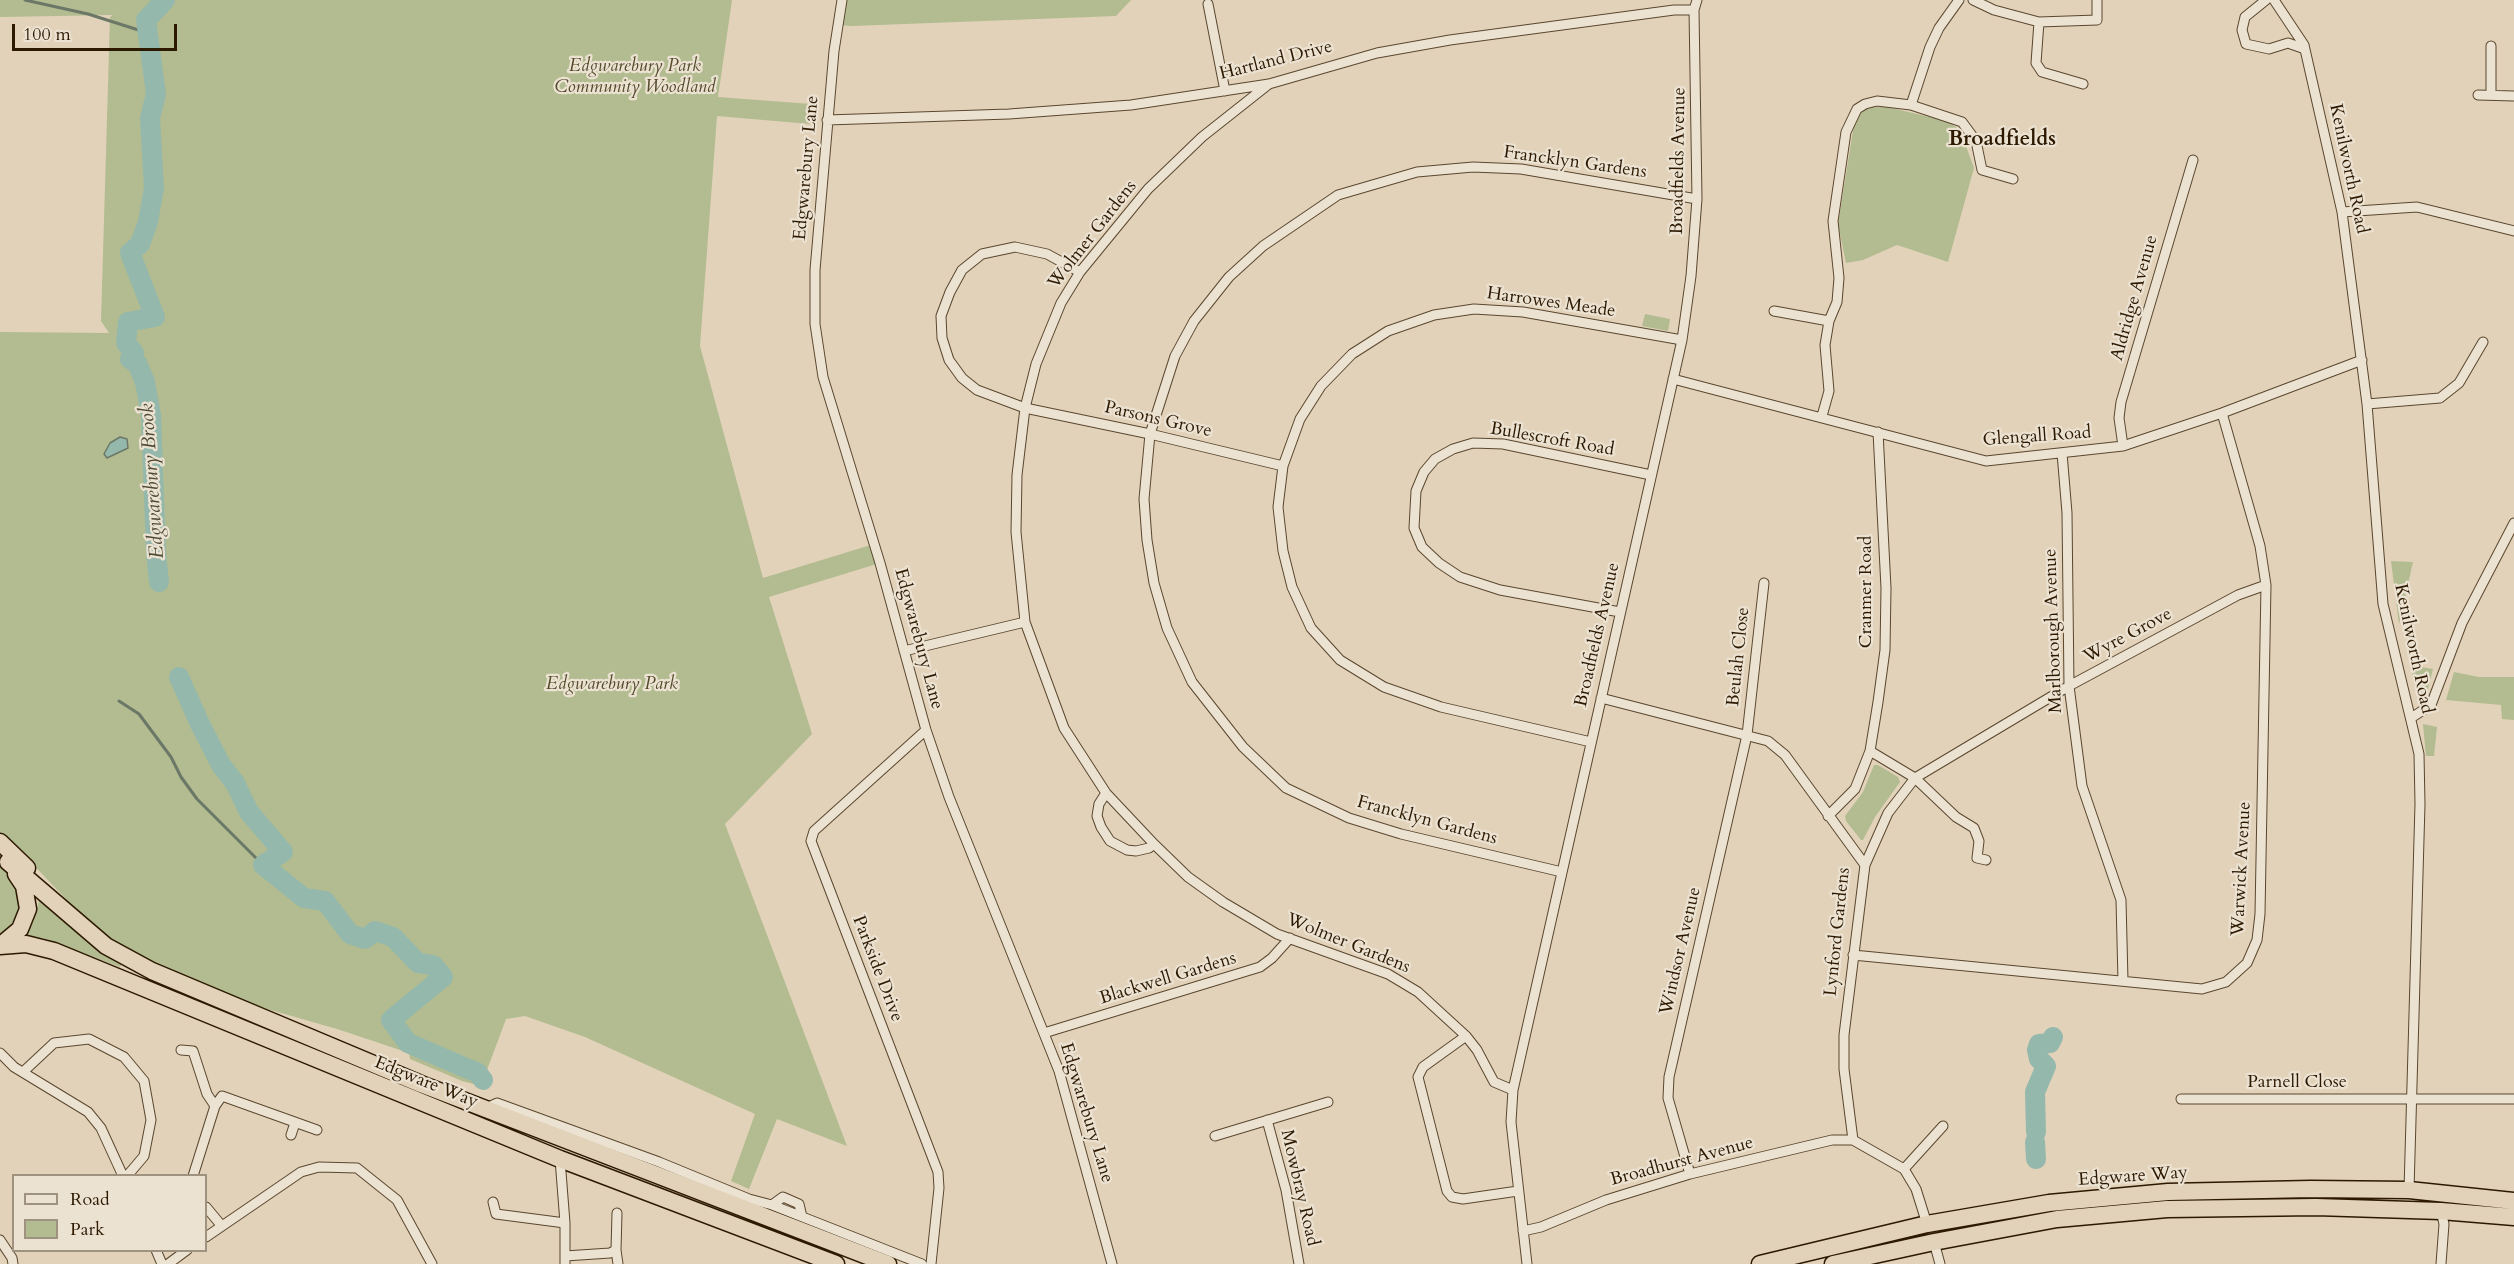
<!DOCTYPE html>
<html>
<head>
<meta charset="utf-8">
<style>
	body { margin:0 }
	#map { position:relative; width:2514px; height:1264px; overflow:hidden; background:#e2d2b9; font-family:Cardo,serif }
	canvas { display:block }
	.legend { position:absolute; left:12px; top:1174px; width:195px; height:78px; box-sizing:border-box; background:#ece2d2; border:2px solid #9f927e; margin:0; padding:8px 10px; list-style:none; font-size:18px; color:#2c1900 }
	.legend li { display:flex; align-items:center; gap:12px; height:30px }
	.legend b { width:30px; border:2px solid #9f927e }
	.scale { position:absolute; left:12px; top:24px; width:165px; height:27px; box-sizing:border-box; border:3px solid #2c1900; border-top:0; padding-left:8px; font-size:18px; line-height:21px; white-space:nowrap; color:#2c1900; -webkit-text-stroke:4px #ece2d2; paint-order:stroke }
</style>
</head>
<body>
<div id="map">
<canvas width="2514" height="1264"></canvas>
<ul class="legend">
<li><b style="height:8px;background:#ece2d2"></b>Road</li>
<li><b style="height:16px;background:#b2bc90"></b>Park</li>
</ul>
<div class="scale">100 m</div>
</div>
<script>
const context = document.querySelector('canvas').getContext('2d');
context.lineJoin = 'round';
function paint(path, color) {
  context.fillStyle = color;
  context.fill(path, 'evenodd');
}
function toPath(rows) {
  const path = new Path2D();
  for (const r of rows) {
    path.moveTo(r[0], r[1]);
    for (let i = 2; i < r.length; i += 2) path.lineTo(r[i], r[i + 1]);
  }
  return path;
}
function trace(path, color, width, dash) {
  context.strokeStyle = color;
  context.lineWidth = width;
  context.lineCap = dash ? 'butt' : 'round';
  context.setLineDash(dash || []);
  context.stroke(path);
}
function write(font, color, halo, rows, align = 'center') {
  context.font = font + ' Cardo,serif';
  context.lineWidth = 4.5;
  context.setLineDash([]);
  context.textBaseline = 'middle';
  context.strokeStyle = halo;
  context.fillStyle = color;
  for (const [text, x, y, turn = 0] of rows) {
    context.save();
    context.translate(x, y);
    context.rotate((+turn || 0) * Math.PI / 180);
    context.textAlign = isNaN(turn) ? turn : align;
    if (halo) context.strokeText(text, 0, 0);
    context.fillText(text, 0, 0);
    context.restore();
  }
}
const green = toPath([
	[0,0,732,0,718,97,811,104,810,124,717,116,700,346,763,578,874,544,880,563,769,597,812,734,725,824,847,1146,777,1119,749,1189,731,1181,755,1114,585,1037,525,1016,506,1019,481,1086,462,1081,410,1059,409,1053,337,1029,180,984,89,932,65,898,24,855,0,835,0,332,109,333,101,321,110,17,113,15,0,17],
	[842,0,1131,0,1116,16,852,26,839,25],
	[1869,107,1887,107,1947,121,1960,130,1974,168,1948,262,1897,245,1863,260,1846,263,1838,224,1855,118],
	[1645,314,1670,319,1668,331,1642,326],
	[2391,561,2413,562,2399,624],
	[2410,665,2433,669,2426,697,2419,697],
	[2454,672,2479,677,2514,677,2514,720,2502,719,2501,705,2446,700],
	[2423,724,2437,727,2434,756,2426,756],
	[1874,765,1878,765,1898,777,1900,782,1875,817,1863,840,1861,840,1846,821,1845,816,1863,792],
	[0,862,20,887,21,910,4,934,0,935],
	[40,897,122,964,120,967,43,938,24,937,33,922]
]);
const water = toPath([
	[120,437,127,439,128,448,107,458,104,454,110,443,120,437]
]);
const stream = toPath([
	[25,0,88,14,148,33],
	[119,701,139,714,171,757,181,777,197,799,263,865]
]);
const river = toPath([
	[159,582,156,553,151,415,145,382,137,363,130,359,134,353,126,343,128,322,155,317,130,253,140,244,148,222,154,188,150,118,156,94,146,20,165,0],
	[179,677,199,722,221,765,235,783,249,812,283,852,263,865,304,898,325,901,350,934,365,939,375,931,393,937,418,963,433,965,443,977,391,1020,408,1043,466,1068],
	[469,1069,478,1073,483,1080],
	[2036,1132,2035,1092,2046,1066,2039,1059,2037,1050,2039,1044,2050,1043,2053,1037],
	[2035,1142,2036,1159]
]);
const minor = toPath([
	[842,0,834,51,815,270,815,324,823,377,880,563,926,730,949,797,1059,1071,1112,1264],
	[1973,0,1994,10,2039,22,2097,20,2097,0],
	[2266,0,2245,17,2242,30,2246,44,2269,49,2288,43,2305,49],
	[2274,0,2304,45,2342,212,2367,404,2383,604,2419,754,2420,804,2409,1190],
	[1208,4,1225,91],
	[2039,22,2036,63,2042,72,2083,84],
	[1269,84,1202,137,1148,189,1080,272,1061,303,1036,364,1025,408,1017,475,1016,532,1025,622,1064,728,1106,793,1154,844,1188,877,1223,902,1277,934,1388,974,1418,992,1466,1036,1477,1050,1494,1082,1513,1090],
	[2478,95,2514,96],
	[2491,95,2491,46],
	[1911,105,1930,47,1939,28,1959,0],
	[827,120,1009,114,1131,105,1269,84,1377,53,1450,40,1674,10,1694,10],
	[2342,212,2417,207,2514,231],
	[1080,272,1047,254,1015,247,982,254,962,270,950,292,941,316,942,338,949,360,962,378,977,390,1025,408,1150,434,1283,466],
	[1774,311,1829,321],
	[1673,379,1986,461,2123,446,2222,413,2362,360],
	[2367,404,2440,398,2459,383,2483,342],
	[1822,416,1829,391,1825,345,1829,321,1837,302,1839,278,1833,221,1846,132,1857,109,1865,104,1877,101,1911,105,1962,122,1976,141,1982,170,2013,179],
	[2123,446,2119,418,2121,402,2193,160],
	[2062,453,2067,513,2069,686,2082,786,2121,900,2123,981],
	[1620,612,1500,590,1460,577,1439,563,1422,547,1414,528,1416,491,1424,472,1435,459,1453,449,1473,443,1503,444,1651,475],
	[904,651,1025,622],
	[1601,698,1768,741,1785,755,1865,865,1844,1035,1844,1069,1853,1140],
	[2411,718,2431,705,2462,623,2514,523],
	[926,730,814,831,811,841,938,1172,939,1188,931,1264],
	[1591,742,1441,707,1384,687,1340,660,1311,628,1292,587,1283,551,1278,507,1283,466,1300,419,1321,386,1352,354,1388,331,1434,315,1474,309,1523,312,1682,340],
	[1106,793,1099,804,1097,816,1101,827,1110,841,1127,850,1136,851,1149,848,1154,844],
	[1828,816,1855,789,1870,751,1878,702,1885,650,1886,588,1878,432],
	[1986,860,1977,858,1979,841,1974,828,1956,817,1915,778,2069,686,2238,595,2266,585],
	[1865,865,1888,813,1915,778,1870,751],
	[1562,872,1401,834,1349,818,1286,788,1243,747,1192,682,1167,628,1154,583,1147,540,1144,499,1150,434,1175,356,1194,321,1229,277,1263,246,1338,195,1417,172,1473,167,1521,169,1697,199],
	[1853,955,2202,989,2226,982,2247,963,2257,940,2260,914,2266,585,2260,546,2222,413],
	[1044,1033,1260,967,1272,958,1290,938],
	[1466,1036,1423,1067,1418,1077,1447,1191,1452,1197,1463,1199,1518,1191],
	[181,1050,193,1051,207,1094,215,1106],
	[0,1053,14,1067,88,1112,101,1128,123,1176],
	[23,1072,54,1043,89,1039,124,1057,144,1081,151,1120,144,1156,127,1176],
	[2181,1099,2514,1099],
	[484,1109,497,1103,659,1162,749,1199,772,1205,922,1264],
	[1267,1120,1286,1190,1299,1264],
	[291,1135,295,1123],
	[1215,1136,1328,1102],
	[1853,1140,1904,1169,1916,1189,1927,1224],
	[560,1159,565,1223,565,1264],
	[1904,1169,1943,1126],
	[1690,1174,1668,1098,1669,1077,1747,735,1764,583],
	[193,1176,215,1106,222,1096,317,1130],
	[493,1202,496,1214,565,1223],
	[772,1205,783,1197,799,1204,802,1217],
	[206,1207,221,1225],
	[2441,1211,2444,1224,2441,1264],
	[1523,1231,1541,1227,1606,1200,1690,1174,1832,1140,1853,1140],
	[206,1237,301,1172,319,1167,357,1168,397,1200,432,1264],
	[0,1240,12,1258,13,1264],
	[1934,1242,1940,1264],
	[156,1250,162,1264],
	[616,1250,618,1264],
	[565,1256,610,1253,616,1250,617,1213],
	[168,1264,187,1250],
	[1527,1264,1511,1122,1513,1090,1682,340,1691,276,1697,199,1694,10,1697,0]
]);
const trunk = toPath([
	[0,842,27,868],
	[8,862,106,946,152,971,421,1084,888,1264],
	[1,945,20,929,28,909,24,886,16,874],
	[0,946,26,944,54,951,560,1159,836,1264],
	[1760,1264,1927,1224,2049,1203,2168,1192,2311,1189,2409,1190,2514,1201],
	[1833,1264,1934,1242,2057,1219,2167,1209,2316,1207,2441,1211,2514,1217]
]);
const streetNames = [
	["Hartland Drive",1276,61,-14],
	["Broadfields Avenue",1679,161,-89],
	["Francklyn Gardens",1575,163,8],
	["Edgwarebury Lane",807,168,-85],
	["Kenilworth Road",2348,169,78],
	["Wolmer Gardens",1093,235,-52],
	["Aldridge Avenue",2135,298,-74],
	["Harrowes Meade",1551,303,8],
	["Parsons Grove",1158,420,13],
	["Glengall Road",2037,437,-4],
	["Bullescroft Road",1552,440,10],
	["Cranmer Road",1867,592,-90],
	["Marlborough Avenue",2054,631,-92],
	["Broadfields Avenue",1598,635,-77],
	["Wyre Grove",2128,636,-28],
	["Edgwarebury Lane",918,639,75],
	["Kenilworth Road",2413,649,78],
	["Beulah Close",1739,657,-84],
	["Francklyn Gardens",1427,821,15],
	["Warwick Avenue",2242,869,-87],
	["Lynford Gardens",1838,932,-84],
	["Wolmer Gardens",1348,944,22],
	["Windsor Avenue",1681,951,-77],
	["Parkside Drive",877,969,69],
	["Blackwell Gardens",1168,979,-17],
	["Edgware Way",426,1083,22],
	["Parnell Close",2297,1083],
	["Edgwarebury Lane",1086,1113,73],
	["Broadhurst Avenue",1682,1162,-15],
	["Edgware Way",2133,1177,-4],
	["Mowbray Road",1299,1188,77]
];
const parkNames = [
	["Edgwarebury Park",635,67],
	["Community Woodland",635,88],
	["Edgwarebury Park",612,685]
];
const waterNames = [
	["Edgwarebury Brook",153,481,-94]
];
const quarterNames = [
	["Broadfields",2002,140]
];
paint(green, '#b2bc90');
paint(water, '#95b8ac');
trace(water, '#6b7867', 1.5);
trace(stream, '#6b7867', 3);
trace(river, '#95b8ac', 20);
trace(minor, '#5a472e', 11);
trace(trunk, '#2c1900', 19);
trace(minor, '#ece2d2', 9);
trace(trunk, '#e2d2b9', 16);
write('18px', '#2c1900', '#ece2d2', streetNames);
write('italic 18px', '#544a2b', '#ece2d2', parkNames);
write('italic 20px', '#4c4934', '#ece2d2', waterNames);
write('bold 21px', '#2c1900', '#ece2d2', quarterNames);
</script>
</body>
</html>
